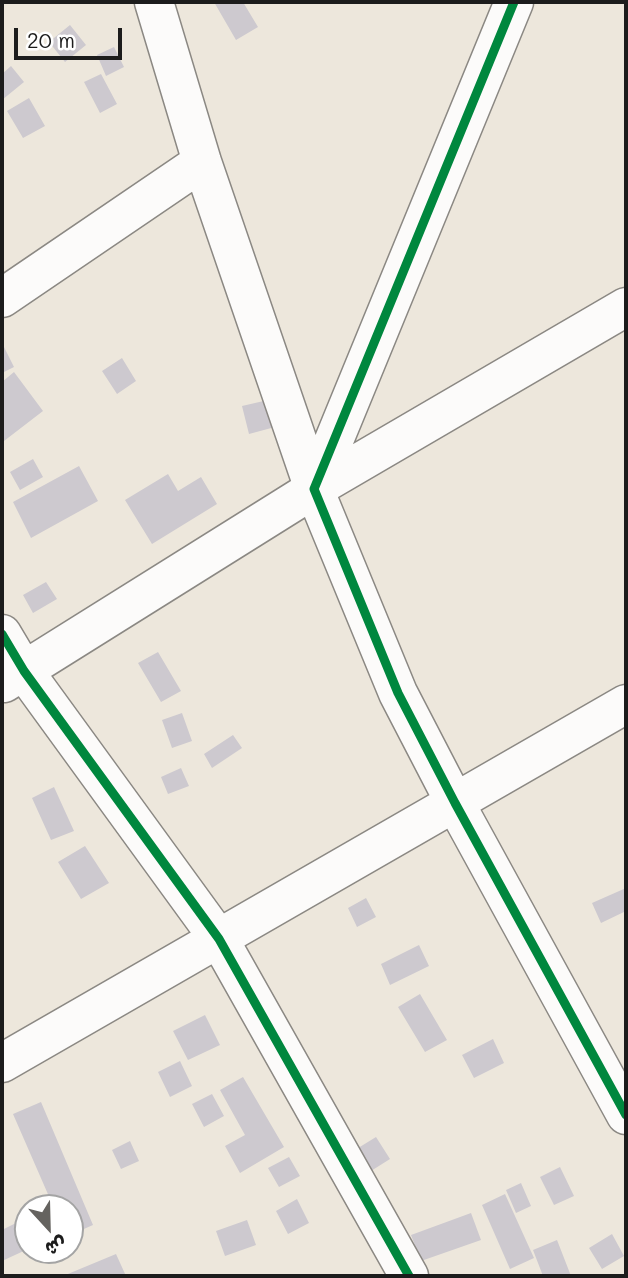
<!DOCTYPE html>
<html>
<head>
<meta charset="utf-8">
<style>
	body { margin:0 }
	#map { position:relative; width:628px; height:1278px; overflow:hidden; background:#ede7dc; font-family:Mali,"Playpen Sans Arabic",sans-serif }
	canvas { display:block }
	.frame { position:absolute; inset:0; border:4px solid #1c1c1c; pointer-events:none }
	.north { position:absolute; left:14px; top:1194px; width:70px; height:70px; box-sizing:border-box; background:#fff; border:2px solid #a4a4a4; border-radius:50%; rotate:158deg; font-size:19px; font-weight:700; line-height:28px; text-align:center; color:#1c1c1c }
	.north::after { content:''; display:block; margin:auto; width:24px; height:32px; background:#65635f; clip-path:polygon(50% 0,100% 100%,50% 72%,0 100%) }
	.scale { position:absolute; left:14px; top:28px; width:108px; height:32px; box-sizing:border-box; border:4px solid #1c1c1c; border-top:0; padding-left:9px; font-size:21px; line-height:24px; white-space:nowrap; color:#1c1c1c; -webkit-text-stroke:5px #fff; paint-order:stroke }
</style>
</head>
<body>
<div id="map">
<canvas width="628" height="1278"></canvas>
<div class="frame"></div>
<div class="north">ش</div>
<div class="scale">20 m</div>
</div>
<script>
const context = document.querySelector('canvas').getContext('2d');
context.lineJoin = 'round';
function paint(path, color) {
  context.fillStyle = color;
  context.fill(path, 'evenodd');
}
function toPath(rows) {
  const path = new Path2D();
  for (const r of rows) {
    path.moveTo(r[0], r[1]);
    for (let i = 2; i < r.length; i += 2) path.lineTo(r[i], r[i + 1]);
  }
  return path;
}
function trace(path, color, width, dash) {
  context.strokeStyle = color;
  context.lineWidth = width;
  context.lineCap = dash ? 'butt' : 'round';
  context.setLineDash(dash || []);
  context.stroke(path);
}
const building = toPath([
	[214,2,243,2,258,27,236,40],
	[70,25,86,45,65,62,49,42],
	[114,47,124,67,106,76,97,55],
	[11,66,24,82,2,100,2,74],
	[101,74,117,104,100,113,84,82],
	[29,98,45,126,23,138,7,111],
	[4,347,14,367,2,373,2,348],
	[122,358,136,381,117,394,102,371],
	[14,372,43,411,4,441,2,382],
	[268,400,275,427,249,434,242,406],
	[33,459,43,477,20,490,10,472],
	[79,466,98,501,31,538,13,502],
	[168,474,178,491,201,477,217,504,152,544,125,500],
	[46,582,57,599,33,613,23,595],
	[158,652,181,691,161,702,138,663],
	[182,713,192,741,172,748,162,720],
	[233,735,242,748,212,768,204,754],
	[181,768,189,786,168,794,161,777],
	[54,787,74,831,51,840,32,798],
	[85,846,109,883,81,899,58,862],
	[626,888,626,911,601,923,592,903],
	[366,898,376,917,357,927,348,908],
	[419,945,429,966,390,985,381,964],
	[420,994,447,1040,425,1052,398,1007],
	[205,1015,220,1045,188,1060,173,1031],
	[493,1039,504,1063,474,1078,462,1055],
	[180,1061,192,1086,170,1097,158,1072],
	[243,1077,284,1147,240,1173,225,1146,245,1135,220,1090],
	[212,1094,224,1116,204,1127,192,1104],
	[41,1102,93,1225,70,1235,70,1208,54,1208,13,1114],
	[376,1137,390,1159,363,1176,350,1153],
	[130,1141,139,1161,121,1169,112,1150],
	[289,1157,300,1176,279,1187,268,1168],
	[560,1167,574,1196,554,1205,540,1177],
	[521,1183,531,1206,516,1213,506,1190],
	[505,1194,534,1258,510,1269,482,1205],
	[297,1199,309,1223,288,1234,276,1211],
	[471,1213,481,1240,421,1261,411,1235],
	[247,1220,256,1245,225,1256,216,1231],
	[20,1221,28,1239,28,1249,2,1261,2,1230],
	[612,1234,624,1256,602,1269,589,1248],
	[557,1240,571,1276,543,1276,533,1250],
	[116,1254,126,1276,63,1276]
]);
const minor = toPath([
	[154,2,202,162,314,489],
	[514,2,314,489,398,693,455,803,626,1115],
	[2,298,202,162],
	[2,634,24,671,219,939,409,1276],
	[4,683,314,489,626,307],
	[2,1063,626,704]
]);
const cycleway = toPath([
	[514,2,314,489,398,693,455,803,626,1115],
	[2,634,24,671,219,939,409,1276]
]);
paint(building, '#cdc9cf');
trace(minor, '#8b8883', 41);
trace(minor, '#fcfbfa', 38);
trace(cycleway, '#00873e', 9);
</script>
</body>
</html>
